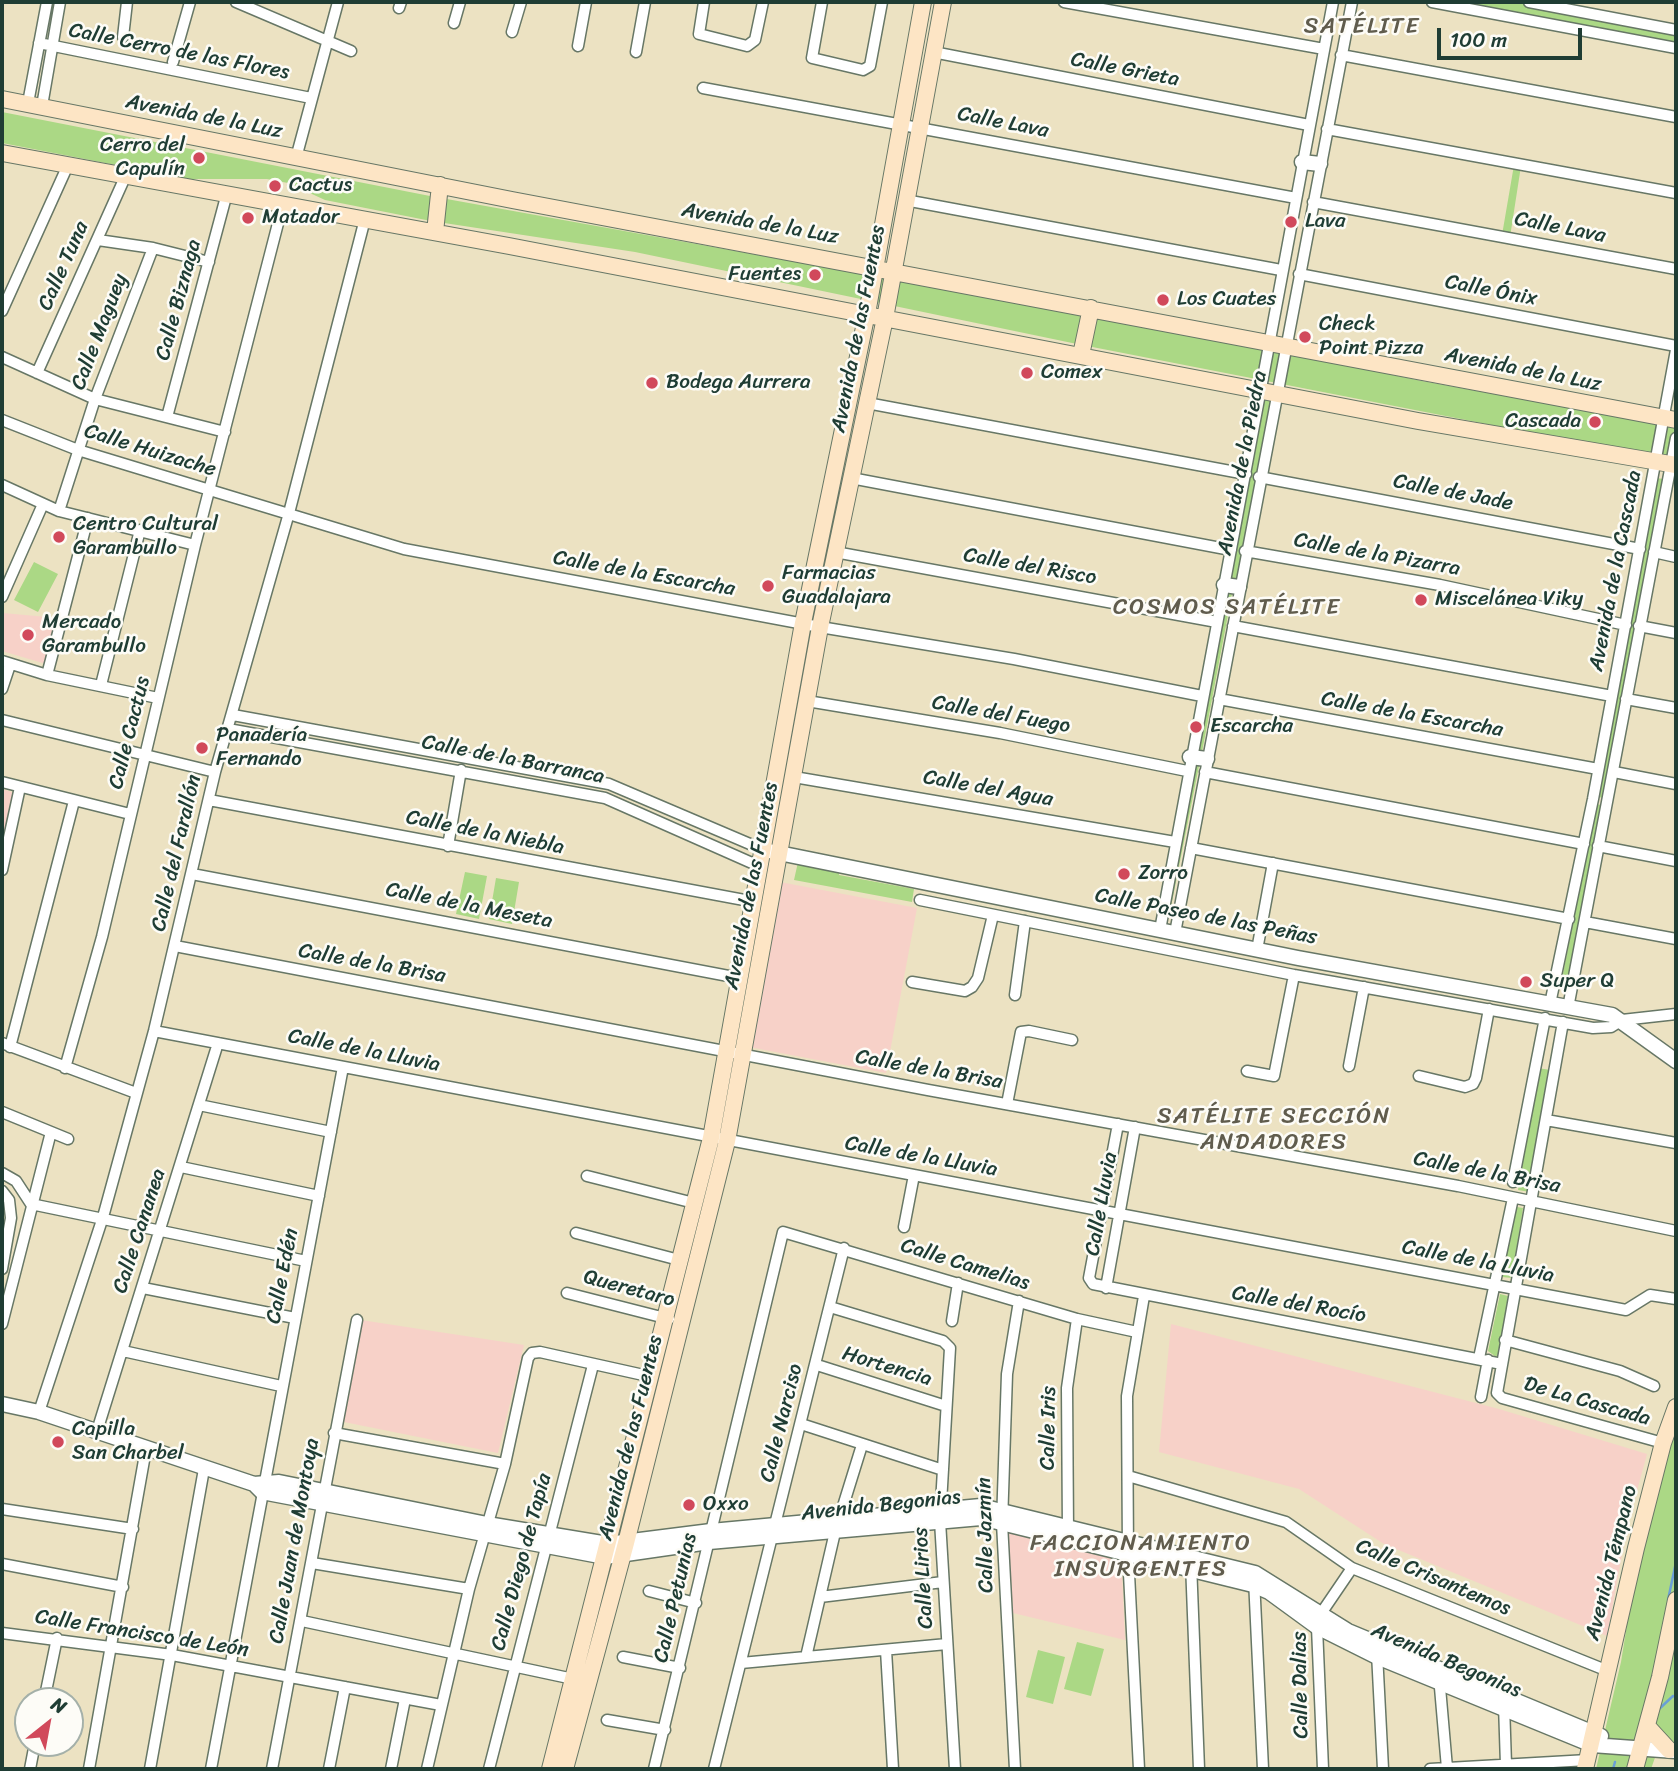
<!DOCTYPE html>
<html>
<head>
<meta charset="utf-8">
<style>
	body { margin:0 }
	#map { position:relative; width:1678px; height:1771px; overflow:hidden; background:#ece2c2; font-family:Sriracha,sans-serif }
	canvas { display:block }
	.frame { position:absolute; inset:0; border:4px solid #1f3d34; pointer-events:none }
	.north { position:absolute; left:14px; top:1687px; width:70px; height:70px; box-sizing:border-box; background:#fdfcf7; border:2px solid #a4b0a9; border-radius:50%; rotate:31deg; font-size:19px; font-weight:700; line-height:28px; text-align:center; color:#1f3d34 }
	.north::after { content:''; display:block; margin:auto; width:24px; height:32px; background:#d1495b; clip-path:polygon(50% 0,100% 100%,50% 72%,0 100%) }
	.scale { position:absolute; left:1437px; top:28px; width:145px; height:32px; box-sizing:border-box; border:4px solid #1f3d34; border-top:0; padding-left:9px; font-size:21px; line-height:24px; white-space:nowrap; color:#1f3d34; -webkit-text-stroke:5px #fdfcf7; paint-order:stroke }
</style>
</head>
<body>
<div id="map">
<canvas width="1678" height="1771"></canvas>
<div class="frame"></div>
<div class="north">N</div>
<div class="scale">100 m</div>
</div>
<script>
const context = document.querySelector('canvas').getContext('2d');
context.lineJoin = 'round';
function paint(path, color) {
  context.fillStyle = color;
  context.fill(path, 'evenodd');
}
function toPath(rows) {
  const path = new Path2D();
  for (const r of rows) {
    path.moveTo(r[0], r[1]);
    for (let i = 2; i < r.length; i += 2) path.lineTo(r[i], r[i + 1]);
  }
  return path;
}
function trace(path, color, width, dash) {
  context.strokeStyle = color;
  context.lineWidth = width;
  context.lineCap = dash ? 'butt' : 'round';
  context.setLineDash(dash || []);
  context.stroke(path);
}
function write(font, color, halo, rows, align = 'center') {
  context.font = font + ' Sriracha,sans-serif';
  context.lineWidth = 5;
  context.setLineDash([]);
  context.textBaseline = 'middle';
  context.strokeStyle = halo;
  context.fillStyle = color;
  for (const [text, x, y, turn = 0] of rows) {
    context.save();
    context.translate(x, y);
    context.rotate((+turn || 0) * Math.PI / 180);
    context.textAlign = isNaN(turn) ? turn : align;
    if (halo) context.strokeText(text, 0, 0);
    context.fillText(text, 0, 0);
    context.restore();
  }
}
const built = toPath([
	[3,613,58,618,46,664,2,651],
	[2,789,15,793,2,845],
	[780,882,917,908,886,1073,749,1047],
	[361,1320,524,1345,498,1453,344,1422],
	[1171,1324,1499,1409,1647,1454,1627,1527,1607,1636,1384,1544,1299,1489,1159,1452],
	[1008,1530,1121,1555,1125,1640,1013,1613]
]);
const green = toPath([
	[1443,2,1517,2,1544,7,1676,32,1676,45],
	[2,112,430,196,1185,332,1422,381,1676,427,1676,461,1077,344,635,252,431,221,325,200,288,183,267,179,188,179,2,143],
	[1514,165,1521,166,1510,237,1502,235],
	[1261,396,1273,398,1237,586,1225,584],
	[1656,478,1664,479,1604,798,1598,797],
	[34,562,58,574,38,612,14,600],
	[1225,593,1232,594,1202,752,1195,751],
	[1191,765,1199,766,1169,917,1164,916],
	[1596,804,1601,805,1568,981,1562,979],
	[798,862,839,870,839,875,914,889,912,902,794,880],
	[465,872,487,876,479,919,456,914],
	[496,878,519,882,512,924,489,919],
	[1537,1068,1551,1070,1530,1192,1518,1190],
	[1517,1207,1523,1208,1512,1278,1502,1277],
	[1500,1294,1508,1296,1499,1353,1496,1357,1488,1351],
	[1676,1424,1676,1751,1658,1749,1651,1769,1596,1769,1621,1662,1645,1513],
	[1077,1642,1104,1649,1091,1696,1064,1689],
	[1038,1650,1065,1657,1053,1704,1026,1697]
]);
const stream = toPath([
	[1668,1600,1676,1562],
	[1658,1710,1673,1696,1676,1697],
	[1613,1769,1615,1762]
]);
const minor = toPath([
	[236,2,351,51],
	[704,2,699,34,747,46,755,40,763,2],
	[822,2,812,58,863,70,870,66,882,2],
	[1064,2,1324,49],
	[1432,2,1676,48],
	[1529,2,1676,30],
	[399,8,401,2],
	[454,23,460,2],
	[512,32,521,2],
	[123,37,127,2],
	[39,43,311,98],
	[578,46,586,2],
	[636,52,645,2],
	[933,52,1309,125],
	[1341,55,1676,117],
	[173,62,190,2],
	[703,88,1296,198],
	[28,103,47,2],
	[42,106,60,2],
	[1327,129,1676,193],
	[296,158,338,2],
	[905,200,1281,270],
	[1313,202,1676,269],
	[98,240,153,248,209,262],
	[1299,274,1676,346],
	[2,311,68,165],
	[2,357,95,399,225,432],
	[37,373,126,175],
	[867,403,1246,474],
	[167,417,227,193],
	[2,420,78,450,404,549,820,627,1014,659,1202,696],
	[1259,477,1640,549],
	[851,478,1231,550],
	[2,485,59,511,195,545],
	[59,511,95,399,153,248],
	[1245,551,1440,585,1626,625],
	[835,552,1217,622],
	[1654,552,1676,557],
	[2,597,43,504],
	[1233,626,1612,696],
	[1639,626,1676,633],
	[2,661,47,675,158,698],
	[47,675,88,518],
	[101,685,140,530],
	[2,689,10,665],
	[1219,699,1598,769],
	[1626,699,1676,708],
	[807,701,1000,733,1187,771],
	[233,715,609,784,764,850],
	[2,720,215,772],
	[228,729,605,798,761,867],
	[1205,772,1584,844],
	[1614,772,1676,784],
	[794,777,1175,842],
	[2,782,130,814],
	[209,800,755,902],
	[448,846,461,770],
	[1598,846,1676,861],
	[1191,848,1569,919],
	[2,870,20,787],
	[192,874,739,978],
	[920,900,1294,975,1593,1028,1611,1027,1622,1020,1676,1014],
	[1585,922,1676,939],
	[1160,930,1333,2],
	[1175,933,1352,2],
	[175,946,928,1090,1458,1186,1676,1231],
	[1257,950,1273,863],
	[912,982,965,991,972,987,978,978,993,915],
	[1015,995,1025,921],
	[1550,1004,1593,799,1676,350],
	[1568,1008,1676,438],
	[1563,1022,1497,1393,1502,1398,1663,1443],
	[154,1031,1626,1310,1650,1295,1676,1299],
	[2,1043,136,1093],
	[10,1047,74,801],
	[1349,1066,1364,987],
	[65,1068,102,937,195,545,283,204],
	[1247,1071,1274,1076,1294,975],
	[1419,1076,1465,1087,1473,1084,1476,1078,1489,1009],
	[1007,1104,1021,1032,1029,1031,1072,1040],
	[199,1105,331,1132],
	[2,1112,68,1139],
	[1546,1120,1676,1143],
	[1118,1124,1089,1278,1093,1284,1502,1364],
	[181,1167,319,1196],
	[2,1173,16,1181,31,1204],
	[587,1176,694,1203],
	[1513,1182,1545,1018],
	[2,1191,9,1200,11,1218,2,1269],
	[31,1204,306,1261],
	[904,1227,914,1175],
	[576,1233,679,1260],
	[143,1288,295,1318],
	[1106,1288,1135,1127],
	[567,1293,669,1319],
	[830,1307,943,1341,950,1348,940,1521,955,1769],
	[952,1321,958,1283],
	[2,1324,51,1132],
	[1505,1340,1620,1371,1654,1386],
	[123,1351,281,1386],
	[1479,1358,1513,1198],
	[817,1365,946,1406],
	[1481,1397,1488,1360],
	[39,1412,103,1217,154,1031,215,772,289,513,365,219],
	[801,1424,943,1470],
	[97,1431,218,1043],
	[334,1433,505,1464],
	[1128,1476,1286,1522,1352,1568,1608,1671],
	[2,1509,133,1529],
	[1068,1532,1067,1388,1077,1319],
	[312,1563,469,1589],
	[1191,1563,1199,1769],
	[2,1564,123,1587],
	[1254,1579,1263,1769],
	[649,1591,696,1603],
	[820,1597,943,1582],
	[302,1621,578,1680],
	[2,1633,172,1655,441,1705],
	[886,1650,893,1769],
	[1377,1653,1383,1769],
	[623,1657,680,1668],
	[806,1657,835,1532,862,1445],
	[741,1663,947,1644],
	[1439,1676,1447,1768],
	[44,1701,57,1638],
	[1504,1704,1506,1765],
	[607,1720,665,1730],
	[30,1769,35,1743],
	[89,1769,146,1449],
	[150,1769,204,1469],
	[211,1769,343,1067],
	[272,1769,357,1320],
	[329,1769,345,1687],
	[391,1769,405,1699],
	[427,1769,469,1589,505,1464,528,1358,532,1353,540,1352,648,1376],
	[489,1769,593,1365],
	[654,1769,783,1232,1077,1319,1137,1332],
	[714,1769,844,1248],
	[1015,1769,1002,1523,1007,1374,1019,1301],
	[1139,1769,1128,1554,1127,1396,1144,1296],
	[1323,1769,1317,1627,1320,1615,1352,1568],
	[1430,1769,1588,1760]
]);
const tertiary = toPath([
	[1302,162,1320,164],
	[1224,585,1239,587],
	[1190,757,1207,759],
	[764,850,1298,958,1612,1015,1676,1061],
	[2,1404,39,1412,254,1484,262,1492,605,1557,709,1542,981,1518,1253,1585,1269,1592,1317,1627,1377,1657,1592,1745,1675,1751],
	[254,1484,279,1482,487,1524,608,1544,711,1531,981,1506,1255,1573,1348,1631,1601,1736]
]);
const secondary = toPath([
	[2,99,512,200,1676,420],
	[2,153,509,246,1418,421,1676,465],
	[435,232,440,185],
	[1081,355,1091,308],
	[1647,1726,1669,1750],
	[550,1769,711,1138,803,623,868,308,923,2],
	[565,1769,626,1543,727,1141,820,627,885,318,943,2],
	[1585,1769,1636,1548,1663,1443,1676,1407],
	[1635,1769,1660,1677,1676,1600]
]);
const markers = [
	[199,158,7,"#d1495b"],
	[275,186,7,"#d1495b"],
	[248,218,7,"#d1495b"],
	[1291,222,7,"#d1495b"],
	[815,275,7,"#d1495b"],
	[1163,300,7,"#d1495b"],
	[1305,337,7,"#d1495b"],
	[1027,373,7,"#d1495b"],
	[652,383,7,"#d1495b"],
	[1595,422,7,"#d1495b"],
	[59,537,7,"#d1495b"],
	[768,586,7,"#d1495b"],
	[1421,600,7,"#d1495b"],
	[28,635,7,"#d1495b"],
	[1196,727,7,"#d1495b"],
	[202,748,7,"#d1495b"],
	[1124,874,7,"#d1495b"],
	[1526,982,7,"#d1495b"],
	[58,1442,7,"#d1495b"],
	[689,1505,7,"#d1495b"]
];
const streetNames = [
	["Calle Cerro de las Flores",179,52,11],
	["Calle Grieta",1125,70,11],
	["Avenida de la Luz",204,117,11],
	["Calle Lava",1003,123,11],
	["Avenida de la Luz",760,224,10],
	["Calle Lava",1560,228,11],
	["Calle Tuna",64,266,-66],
	["Calle Ónix",1491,291,11],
	["Calle Biznaga",179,300,-75],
	["Avenida de las Fuentes",859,329,-79],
	["Calle Maguey",100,332,-69],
	["Avenida de la Luz",1523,370,11],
	["Calle Huizache",150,451,17],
	["Avenida de la Piedra",1243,463,-79],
	["Calle de Jade",1453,493,11],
	["Calle de la Pizarra",1377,555,10],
	["Calle del Risco",1030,567,10],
	["Avenida de la Cascada",1616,571,-79],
	["Calle de la Escarcha",644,574,10],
	["Calle del Fuego",1001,715,10],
	["Calle de la Escarcha",1412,715,10],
	["Calle Cactus",130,733,-76],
	["Calle de la Barranca",513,760,11],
	["Calle del Agua",988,789,10],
	["Calle de la Niebla",485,833,11],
	["Calle del Farallón",177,853,-77],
	["Avenida de las Fuentes",752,886,-79],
	["Calle de la Meseta",469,906,11],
	["Calle Paseo de las Peñas",1206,917,11],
	["Calle de la Brisa",372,964,10],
	["Calle de la Lluvia",364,1051,11],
	["Calle de la Brisa",929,1070,10],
	["Calle de la Lluvia",921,1157,10],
	["Calle de la Brisa",1487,1173,11],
	["Calle Lluvia",1102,1204,-80],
	["Calle Cananea",140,1231,-72],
	["Calle de la Lluvia",1478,1262,11],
	["Calle Camelias",965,1265,17],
	["Calle Edén",283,1276,-79],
	["Queretaro",629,1289,15],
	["Calle del Rocío",1299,1305,10],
	["Hortencia",887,1367,17],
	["De La Cascada",1587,1402,16],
	["Calle Narciso",782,1423,-76],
	["Calle Iris",1049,1428,-89],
	["Avenida de las Fuentes",631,1438,-76],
	["Avenida Begonias",881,1506,-6],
	["Calle Jazmín",986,1535,-91],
	["Calle Juan de Montoya",295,1541,-80],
	["Calle Diego de Tapía",522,1562,-75],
	["Avenida Témpano",1612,1563,-76],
	["Calle Lirios",924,1578,-93],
	["Calle Crisantemos",1433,1578,23],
	["Calle Petunias",676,1598,-77],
	["Calle Francisco de León",142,1634,9],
	["Avenida Begonias",1446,1661,23],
	["Calle Dalias",1301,1685,-91]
];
const poiNames = [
	["Cerro del",185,146,"right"],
	["Capulín",185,170,"right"],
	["Cactus",289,186],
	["Matador",262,218],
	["Lava",1305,222],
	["Fuentes",801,275,"right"],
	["Los Cuates",1177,300],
	["Check",1319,325],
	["Point Pizza",1319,349],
	["Comex",1041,373],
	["Bodega Aurrera",666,383],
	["Cascada",1581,422,"right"],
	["Centro Cultural",73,525],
	["Garambullo",73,549],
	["Farmacias",782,574],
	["Guadalajara",782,598],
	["Miscelánea Viky",1435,600],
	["Mercado",42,623],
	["Garambullo",42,647],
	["Escarcha",1210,727],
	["Panadería",216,736],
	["Fernando",216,760],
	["Zorro",1138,874],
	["Super Q",1540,982],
	["Capilla",72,1430],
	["San Charbel",72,1454],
	["Oxxo",703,1505]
];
const neighbourhoodNames = [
	["SATÉLITE",1362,27],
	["COSMOS SATÉLITE",1227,608],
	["SATÉLITE SECCIÓN",1274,1117],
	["ANDADORES",1274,1143],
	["FACCIONAMIENTO",1141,1544],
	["INSURGENTES",1141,1570]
];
paint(built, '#f7d1c8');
paint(green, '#abd885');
trace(stream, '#6a9fd6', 2.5);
trace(minor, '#677766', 13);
trace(tertiary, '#677766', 17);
trace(secondary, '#677766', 18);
trace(minor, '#fff', 10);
trace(tertiary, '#fff', 14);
trace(secondary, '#fde5c5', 16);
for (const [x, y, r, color] of markers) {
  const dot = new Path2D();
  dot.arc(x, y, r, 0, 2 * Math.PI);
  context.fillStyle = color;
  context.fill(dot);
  trace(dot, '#fdfcf7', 2.5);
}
write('21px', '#1f3d34', '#fdfcf7', streetNames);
write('21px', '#1f3d34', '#fdfcf7', poiNames, 'left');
context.letterSpacing = '2px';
write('23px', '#605c4d', '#fdfcf7', neighbourhoodNames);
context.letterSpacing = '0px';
</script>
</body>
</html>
